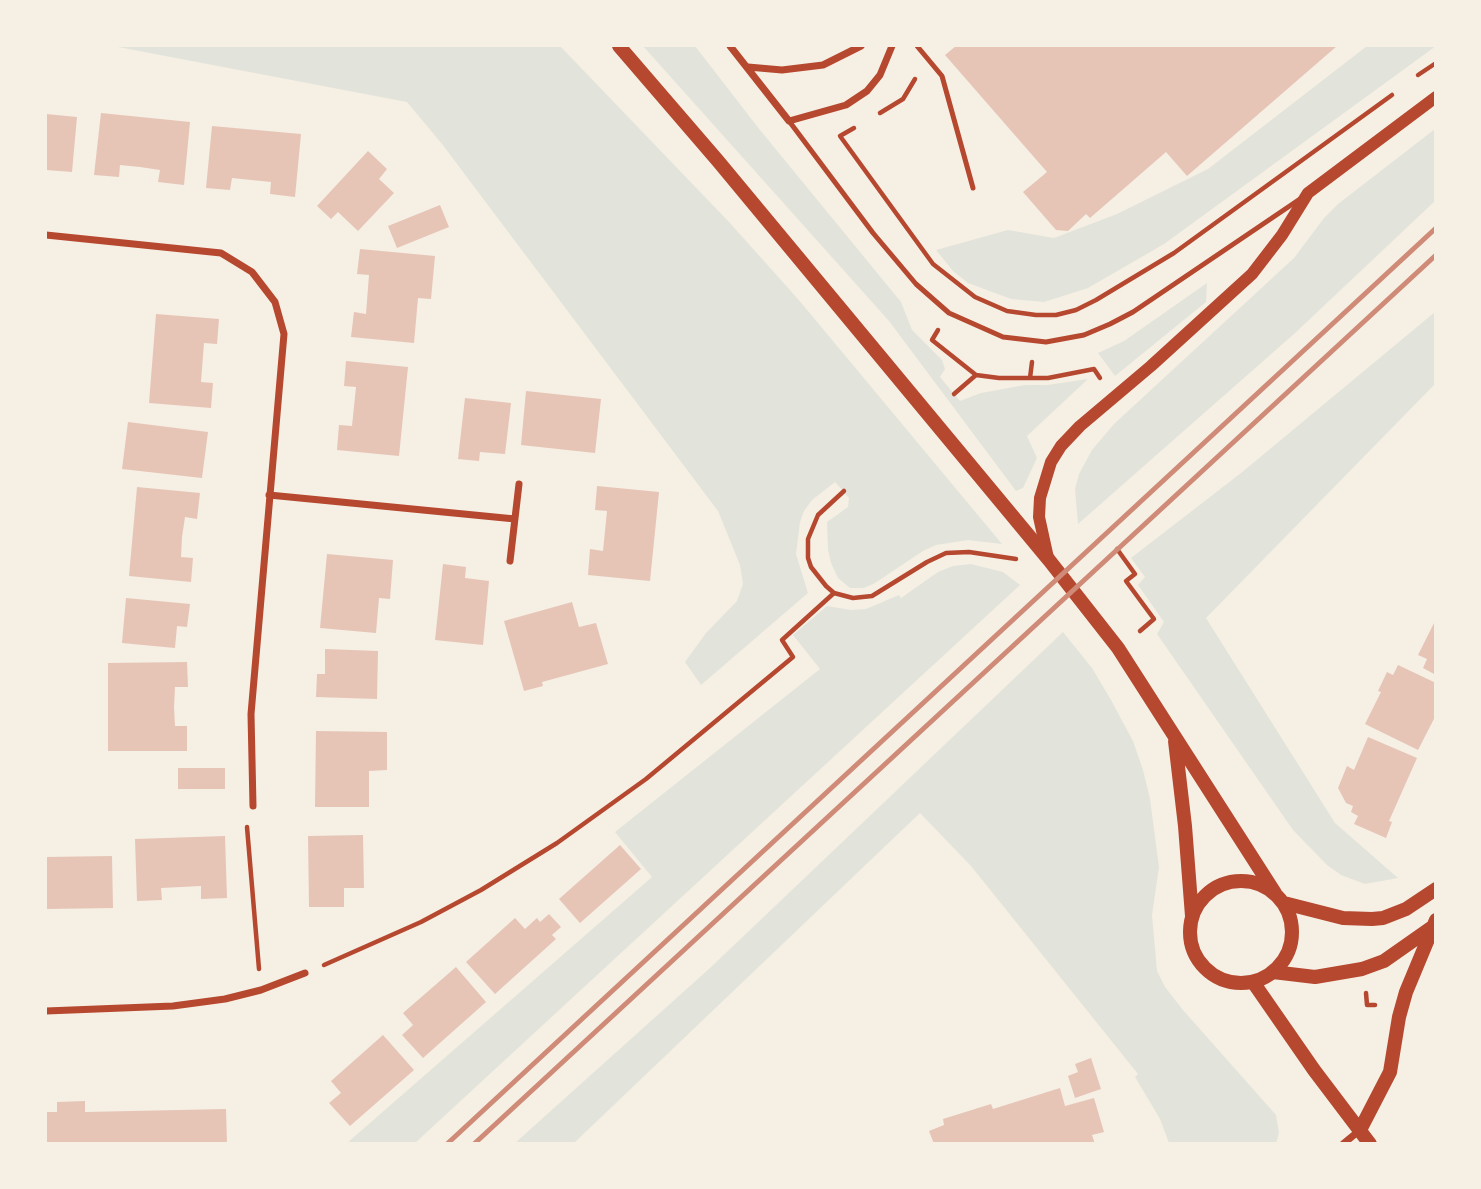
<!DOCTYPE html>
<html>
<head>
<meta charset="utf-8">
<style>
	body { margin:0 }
	#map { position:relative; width:1481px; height:1189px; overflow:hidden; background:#f6efe4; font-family:"Exo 2",sans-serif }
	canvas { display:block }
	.frame { position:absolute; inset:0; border:47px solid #f6efe4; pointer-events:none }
</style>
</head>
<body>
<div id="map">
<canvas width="1481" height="1189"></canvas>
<div class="frame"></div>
</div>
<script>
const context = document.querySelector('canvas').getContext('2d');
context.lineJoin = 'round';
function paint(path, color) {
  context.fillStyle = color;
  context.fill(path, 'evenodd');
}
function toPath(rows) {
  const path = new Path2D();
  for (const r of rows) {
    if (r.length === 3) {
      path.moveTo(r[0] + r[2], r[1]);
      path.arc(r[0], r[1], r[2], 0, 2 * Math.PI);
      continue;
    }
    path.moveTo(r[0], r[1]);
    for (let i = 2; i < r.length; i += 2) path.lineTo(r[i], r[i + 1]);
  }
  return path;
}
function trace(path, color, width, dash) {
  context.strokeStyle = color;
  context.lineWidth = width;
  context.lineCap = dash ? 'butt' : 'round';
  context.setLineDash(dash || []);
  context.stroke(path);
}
const green = toPath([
	[113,46,560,46,729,222,798,299,1002,544,968,540,936,545,923,551,875,583,864,588,850,588,838,578,831,563,828,550,827,522,848,507,849,498,835,482,812,500,804,511,800,522,796,554,808,593,701,685,685,662,706,633,737,601,743,584,740,565,718,511,442,144,407,102],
	[643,46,695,46,760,130,901,302,912,330,942,360,945,369,940,377,960,401,981,393,1025,385,1047,385,1088,379,1027,436,1037,458,1023,488,1016,491,889,321],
	[1367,46,1436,46,1164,244,1088,288,1044,302,1011,299,968,283,953,271,936,250,1008,230,1054,238,1117,214,1208,169],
	[1435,129,1435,201,1294,334,1078,524,1075,489,1079,474,1092,450,1114,424,1294,258,1324,218,1338,204],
	[1207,283,1206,302,1115,376,1098,353,1124,341],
	[1435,312,1435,384,1206,618,1335,823,1398,878,1365,884,1341,875,1327,865,1293,830,1157,634,1164,622,1138,585,1145,577,1131,558,1241,473],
	[971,564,1003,572,1020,585,415,1143,347,1143,652,877,615,832,820,669,793,635,827,606,851,610,866,609,899,595,901,598,938,572,953,566],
	[1063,632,1092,668,1111,700,1133,741,1143,770,1150,799,1159,867,1152,915,1157,971,1165,987,1183,1010,1276,1115,1279,1133,1276,1143,1169,1143,1160,1119,1135,1077,1138,1074,971,866,920,813,574,1143,515,1143,710,968]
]);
const building = toPath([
	[956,46,1337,46,1187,176,1166,152,1090,218,1086,214,1068,231,1056,230,1023,192,1047,172,945,55],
	[101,113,190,122,184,185,158,182,160,170,140,167,120,165,119,177,94,175],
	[46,114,77,117,72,172,46,170],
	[212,126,301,134,295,197,270,194,271,182,232,178,230,190,206,188],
	[368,151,387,169,379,179,394,193,358,231,338,212,331,219,317,206],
	[440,205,449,227,397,248,388,226],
	[360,249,435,256,431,299,418,298,414,343,351,337,354,312,366,314,369,275,357,274],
	[156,314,219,319,217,344,204,343,201,382,213,383,211,408,149,403],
	[346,361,408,367,399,456,337,450,339,425,352,426,356,387,344,386],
	[526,391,601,399,595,453,521,445],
	[465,398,511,403,505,454,480,452,479,461,458,459],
	[128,422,208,432,202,478,122,469],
	[597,486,659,492,650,581,588,575,590,549,603,551,607,511,595,510],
	[137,487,200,493,197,519,185,517,182,537,181,557,193,558,191,582,129,576],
	[327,554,393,560,390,599,379,598,376,633,320,628],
	[443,564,466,567,465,578,489,581,483,645,435,640],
	[126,598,190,604,187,627,177,626,175,648,122,643],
	[572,602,579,627,596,623,608,664,542,682,543,686,524,691,504,621],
	[1436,619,1436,675,1423,668,1427,659,1418,655],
	[325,649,378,651,377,699,316,697,317,674,325,674],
	[187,662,188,687,175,687,174,707,175,726,187,726,187,751,108,751,108,663],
	[1398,665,1436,683,1436,715,1418,750,1365,724,1381,692,1378,691,1387,672,1393,675],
	[316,731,387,732,387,770,369,771,369,807,315,807],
	[1368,737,1417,758,1389,821,1392,822,1386,838,1354,824,1358,816,1351,812,1353,806,1346,803,1338,788,1347,766,1354,770],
	[178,768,225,768,225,789,178,789],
	[363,835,364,888,344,888,344,907,309,907,308,836],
	[225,836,227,898,201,899,201,886,161,888,162,900,137,901,135,839],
	[620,845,641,869,580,923,559,899],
	[112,856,113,908,46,909,46,857],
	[549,914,561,927,552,935,556,939,495,994,466,962,515,918,525,929,537,918,540,922],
	[456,967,486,1002,423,1058,402,1035,413,1025,403,1013],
	[383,1035,414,1070,350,1126,329,1103,341,1093,331,1081],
	[1091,1058,1101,1089,1075,1098,1068,1076,1078,1072,1075,1064],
	[1060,1088,1065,1106,1094,1098,1104,1132,1092,1135,1095,1144,934,1144,929,1131,944,1125,943,1119,991,1104,993,1109],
	[85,1101,85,1112,226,1109,227,1144,46,1144,46,1112,57,1112,57,1102]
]);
const path = toPath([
	[1418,75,1436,63],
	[880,113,903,99,915,79],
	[854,128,840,136,933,264,975,297,1007,311,1036,315],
	[1036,315,1056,315,1076,310,1096,300,1174,253,1392,95],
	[938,330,932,340,976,375,999,378,1048,378,1094,369,1100,378],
	[1030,378,1032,362],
	[954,394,976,375],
	[844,491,818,515,808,539,808,558,811,567,826,586,834,593,853,598,872,596,927,562,946,553,969,552,1016,559],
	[1117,549,1135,574,1126,581,1154,619,1140,631],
	[247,827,259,969],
	[324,965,421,922,481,890,557,843,646,779,793,657,782,640,834,593],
	[1366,993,1367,1005,1375,1005]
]);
const service = toPath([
	[917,46,942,76,973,188],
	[789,121,873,233,916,284,949,313,1003,337,1046,342,1084,335,1110,324,1133,312,1300,199]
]);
const minor = toPath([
	[730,46,789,121,846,105,867,91,880,75,892,46],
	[748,67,782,70,823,65,861,46],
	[46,235,221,253,252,272,275,302,284,334,251,714,253,806],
	[269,495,515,519],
	[510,561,519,484],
	[46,1011,173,1006,225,999,261,990,305,973],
	[1343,1144,1360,1130]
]);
const tertiary = toPath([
	[1048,558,1039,517,1040,498,1051,462,1061,446,1080,426,1151,366,1252,274,1282,235,1308,193,1436,97]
]);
const secondary = toPath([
	[619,46,718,161,1049,560,1118,648,1275,893],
	[1175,741,1185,826,1192,916],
	[1241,932,51],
	[1284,903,1343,918,1372,919,1383,918,1406,909,1436,889],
	[1273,972,1315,977,1362,969,1384,961,1431,928],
	[1253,982,1314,1070,1370,1144],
	[1360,1130,1390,1072,1399,1017,1406,992,1436,920]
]);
const rail = toPath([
	[447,1144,1436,228],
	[474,1144,1436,255]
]);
paint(green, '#e2e4dc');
paint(building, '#e6c5b7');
trace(path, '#b5482f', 4.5);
trace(service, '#b5482f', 5);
trace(minor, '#b5482f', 7);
trace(tertiary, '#b5482f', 12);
trace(secondary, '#b5482f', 14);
trace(rail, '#cf8b77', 5);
</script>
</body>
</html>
